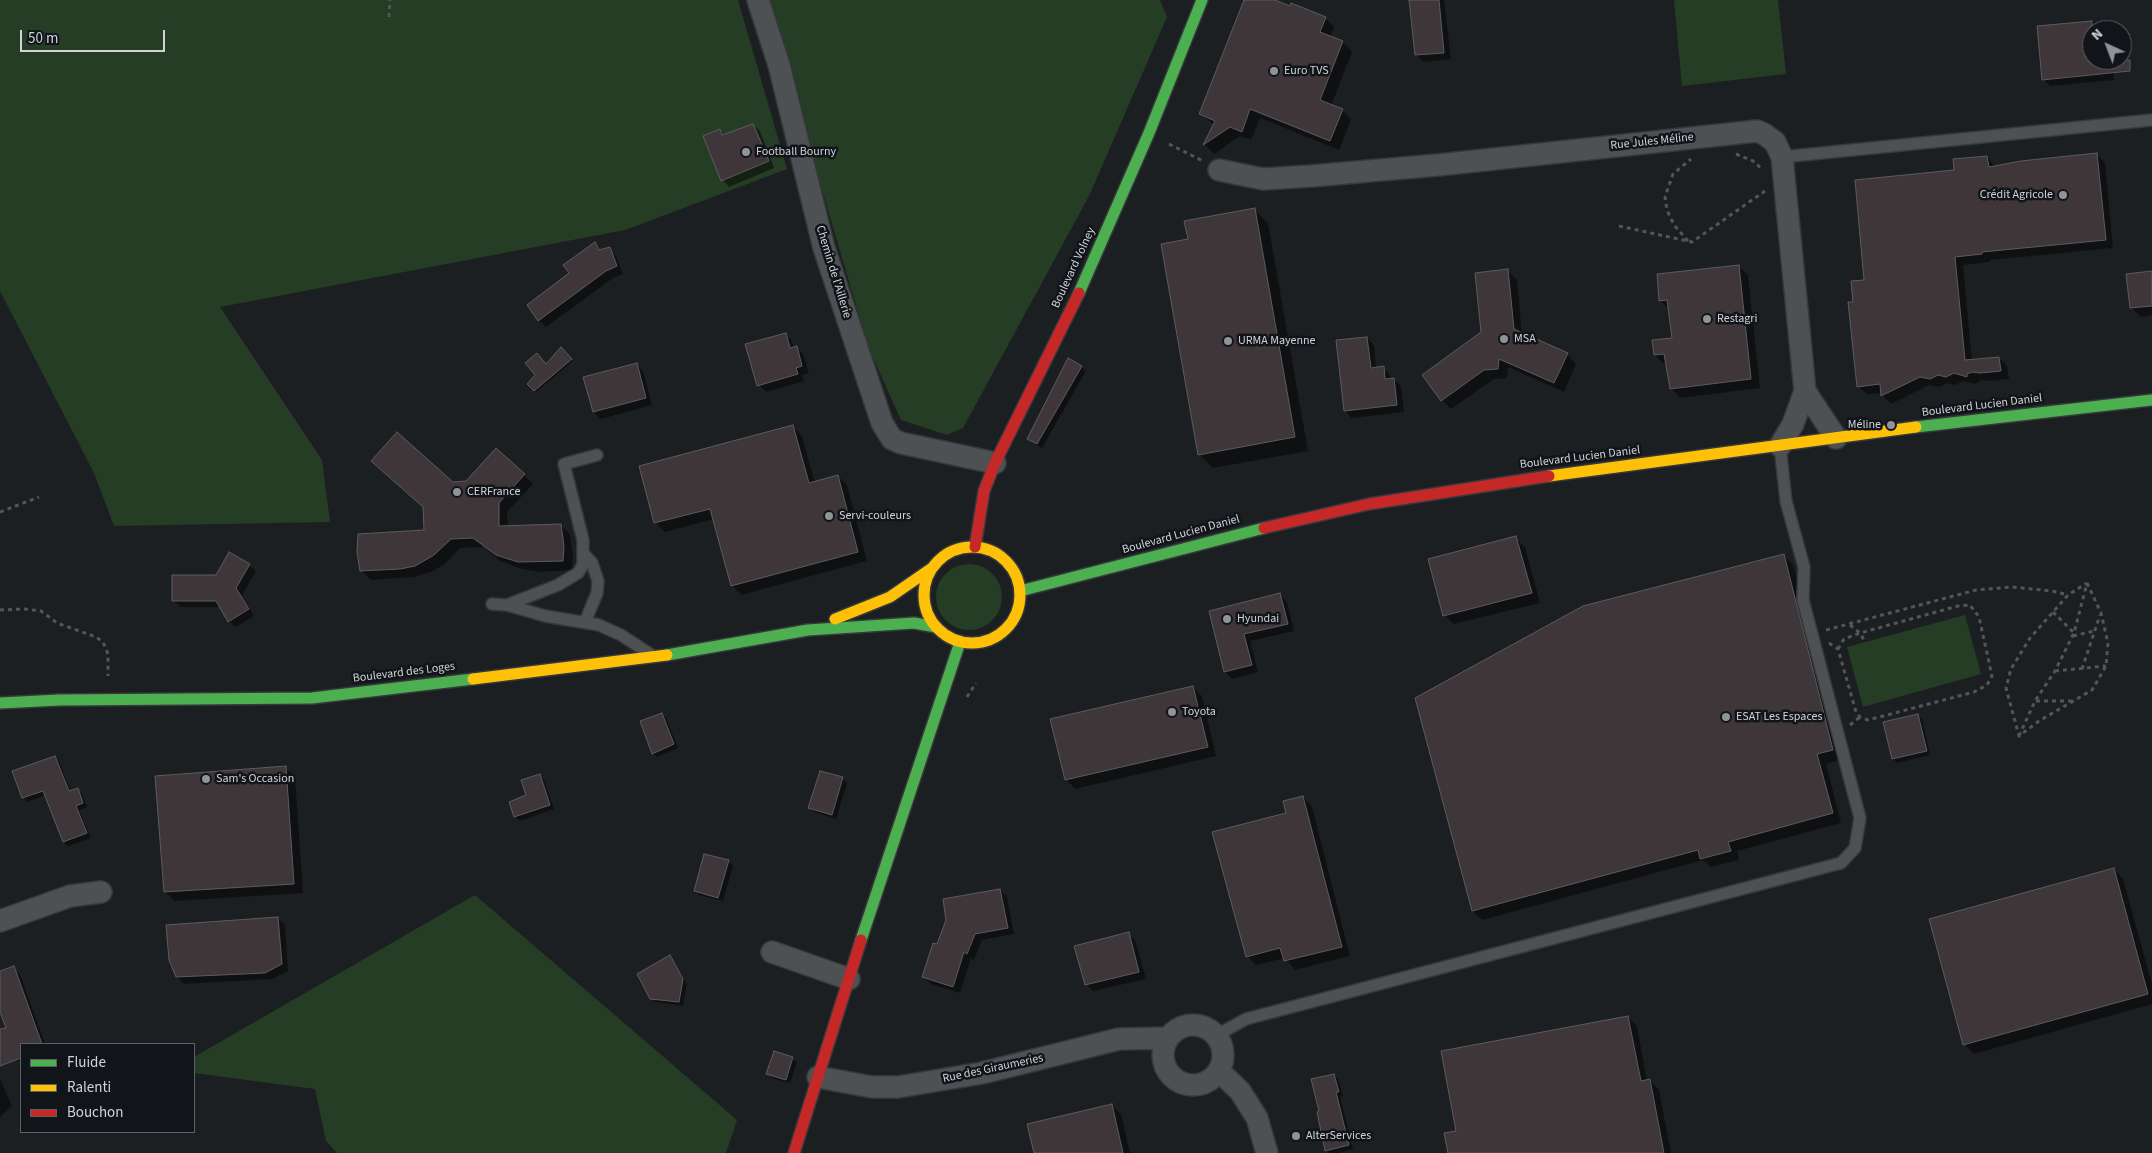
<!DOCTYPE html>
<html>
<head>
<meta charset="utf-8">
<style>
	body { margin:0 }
	#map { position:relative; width:2152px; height:1153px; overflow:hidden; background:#1c1f21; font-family:"Source Sans 3",sans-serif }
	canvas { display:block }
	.legend { position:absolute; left:20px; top:1043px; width:175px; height:90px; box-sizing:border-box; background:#11151a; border:1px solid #5d6166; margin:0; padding:6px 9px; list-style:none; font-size:15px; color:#d0d3d7 }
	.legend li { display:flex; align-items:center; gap:10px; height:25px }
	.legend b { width:25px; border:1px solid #5d6166 }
	.north { position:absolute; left:2082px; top:20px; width:50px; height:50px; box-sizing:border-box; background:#11151a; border:1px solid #5d6166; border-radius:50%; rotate:317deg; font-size:14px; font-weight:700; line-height:20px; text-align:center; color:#d0d3d7 }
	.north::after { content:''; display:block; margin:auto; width:18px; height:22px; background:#919497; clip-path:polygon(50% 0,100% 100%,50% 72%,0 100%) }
	.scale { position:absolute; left:20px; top:30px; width:145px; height:22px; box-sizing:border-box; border:2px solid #d0d3d7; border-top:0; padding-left:6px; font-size:15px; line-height:18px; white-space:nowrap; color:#d0d3d7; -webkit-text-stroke:4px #11151a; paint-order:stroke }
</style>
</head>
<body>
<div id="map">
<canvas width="2152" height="1153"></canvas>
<ul class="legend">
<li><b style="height:6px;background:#4caf50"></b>Fluide</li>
<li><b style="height:6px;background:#ffc107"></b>Ralenti</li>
<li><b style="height:6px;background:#c62828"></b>Bouchon</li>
</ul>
<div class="north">N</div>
<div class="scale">50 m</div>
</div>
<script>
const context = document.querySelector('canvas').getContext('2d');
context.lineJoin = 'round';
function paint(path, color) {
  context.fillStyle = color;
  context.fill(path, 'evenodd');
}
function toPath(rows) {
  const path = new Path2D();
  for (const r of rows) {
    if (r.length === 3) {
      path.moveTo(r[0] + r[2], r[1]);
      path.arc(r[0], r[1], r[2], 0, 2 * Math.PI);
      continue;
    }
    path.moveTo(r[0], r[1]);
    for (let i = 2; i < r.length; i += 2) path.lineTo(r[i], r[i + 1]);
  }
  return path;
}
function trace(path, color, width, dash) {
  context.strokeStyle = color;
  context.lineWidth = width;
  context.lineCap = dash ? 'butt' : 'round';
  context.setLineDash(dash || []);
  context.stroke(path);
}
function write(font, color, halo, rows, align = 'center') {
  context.font = font + ' "Source Sans 3",sans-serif';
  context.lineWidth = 5;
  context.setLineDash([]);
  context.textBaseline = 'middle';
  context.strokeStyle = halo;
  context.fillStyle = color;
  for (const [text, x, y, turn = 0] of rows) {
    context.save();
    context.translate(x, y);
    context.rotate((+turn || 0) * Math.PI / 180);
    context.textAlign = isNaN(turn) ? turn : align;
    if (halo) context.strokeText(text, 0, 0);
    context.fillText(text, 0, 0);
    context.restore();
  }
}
const green = toPath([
	[0,0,738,0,787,169,625,230,220,307,322,460,330,522,114,526,94,473,0,291],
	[766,0,1160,0,1167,17,1089,196,963,428,947,435,901,420,869,349],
	[1674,0,1778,0,1786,74,1682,86],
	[969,597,33],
	[1965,615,1981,674,1863,707,1847,647],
	[475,895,737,1120,726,1153,337,1153,326,1141,315,1089,194,1073,194,1057]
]);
const shadow = toPath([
	[1245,0,1271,0,1325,18,1334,27,1330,38,1343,42,1352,52,1331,106,1342,110,1351,119,1339,150,1260,118,1251,140,1240,136,1214,154,1205,145,1215,125,1200,114],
	[1411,0,1444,0,1451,59,1424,62,1417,55],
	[2102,21,2109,30,2092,30,2092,60,2112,60,2114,80,2050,86,2043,79,2038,27],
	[753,125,760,131,774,168,729,187,723,180,720,130,725,136],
	[2097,154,2105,163,2113,248,1990,260,1990,262,1963,265,1972,361,1999,358,2007,366,2009,379,1989,381,1981,380,1975,384,1963,381,1955,385,1947,383,1939,387,1929,385,1891,404,1883,396,1882,393,1867,394,1858,386,1854,303,1866,281,1955,171,1987,157,1995,167],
	[1254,210,1268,223,1308,451,1213,468,1199,454],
	[595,244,602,251,609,249,616,256,623,274,613,278,546,327,539,320,571,273],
	[1739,266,1748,275,1760,388,1680,398,1671,388,1667,363,1664,364,1655,355,1673,339,1670,310,1660,301],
	[1508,271,1517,280,1522,334,1567,354,1576,364,1564,392,1508,367,1507,378,1494,379,1451,409,1442,400,1482,333],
	[2152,272,2152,315,2141,317,2131,307],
	[785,334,792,341,794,348,797,347,803,354,809,373,802,375,804,381,766,392,759,385],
	[1367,338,1374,345,1376,368,1383,368,1390,375,1391,380,1394,379,1401,386,1404,412,1352,418,1345,411],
	[561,349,573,361,536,392,528,384],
	[636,364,643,371,652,405,601,419,594,412],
	[1082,367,1086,371,1042,448,1033,443,1028,439],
	[792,426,802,436,815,483,838,476,847,485,867,561,741,595,732,585,714,519,665,532,656,523],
	[524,475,533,484,507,512,508,527,560,525,570,534,573,557,572,570,540,572,522,569,500,561,484,547,460,548,444,565,431,572,414,577,371,580,362,571,426,532,453,483],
	[1515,538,1525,547,1540,603,1454,624,1444,615],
	[1783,555,1793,564,1842,759,1826,764,1841,823,1737,851,1739,860,1711,867,1703,860,1482,920,1473,911],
	[249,565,256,571,242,595,254,616,236,627,229,621,221,607,180,607,173,600,217,576],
	[1280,595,1287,602,1294,631,1250,641,1258,672,1232,679,1225,672,1210,612],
	[1193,687,1202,696,1216,756,1075,789,1066,779],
	[661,714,666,718,678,748,657,757,653,753],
	[1917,715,1922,719,1930,755,1897,763,1893,759],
	[55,757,59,761,71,792,77,789,82,794,87,807,79,810,91,838,68,846,64,842,46,795,27,802,23,797],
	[286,768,295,777,303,893,175,901,165,892],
	[540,775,544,780,554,809,520,821,515,816],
	[842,778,847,783,836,819,814,812,809,808],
	[1303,797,1312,807,1350,956,1295,970,1285,958,1256,965,1247,956,1288,813],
	[728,861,733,866,723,901,699,895,695,891],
	[2114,869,2123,879,2152,984,2152,1004,1974,1054,1964,1044],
	[1000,890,1007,897,1014,934,982,940,974,960,971,958,960,993,931,984,924,977,937,946],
	[278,918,285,925,288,971,272,979,184,984,177,977],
	[1128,933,1135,940,1146,979,1093,991,1086,984],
	[670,956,687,984,683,1006,656,1002,651,998],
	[14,968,20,975,45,1044,21,1044,21,1063,18,1059,0,1008,0,973],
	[1628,1017,1637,1026,1647,1081,1650,1080,1659,1090,1671,1153,1450,1153,1458,1132],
	[792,1058,797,1062,790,1083,772,1078,768,1074],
	[1334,1075,1338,1079,1343,1096,1340,1097,1353,1149,1339,1153,1329,1153,1326,1151,1318,1112],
	[0,1079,12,1106,0,1117],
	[1111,1105,1121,1114,1130,1153,1035,1153]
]);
const building = toPath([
	[1244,0,1275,0,1290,6,1291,3,1326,17,1320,32,1343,41,1320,100,1343,109,1330,141,1250,109,1242,132,1230,127,1203,145,1215,121,1199,114,1244,0],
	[1409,0,1439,0,1444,53,1415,55,1409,0],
	[2092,21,2092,60,2130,60,2130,71,2042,80,2037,26,2092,21],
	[753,124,769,161,721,181,703,136,720,129,722,135,753,124],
	[2097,153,2106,240,1982,252,1982,254,1955,257,1965,360,1999,357,2001,371,1980,373,1972,372,1967,374,1967,377,1954,373,1946,377,1938,375,1930,379,1920,377,1881,396,1880,384,1857,387,1848,302,1853,302,1851,281,1864,280,1855,180,1954,170,1953,159,1987,156,1989,167,2021,161,2097,153],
	[1255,208,1295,437,1198,455,1161,244,1188,239,1184,221,1255,208],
	[595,242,599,250,610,247,617,266,606,271,538,321,527,305,569,273,563,265,595,242],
	[1739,265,1751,379,1670,389,1664,354,1654,355,1652,340,1672,338,1667,300,1659,301,1657,274,1739,265],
	[1508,269,1514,329,1568,353,1554,383,1499,359,1498,369,1484,370,1441,401,1422,375,1481,332,1475,273,1508,269],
	[2152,271,2152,306,2130,308,2126,274,2152,271],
	[786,333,790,348,797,346,802,366,796,368,798,374,757,386,745,344,786,333],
	[1367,337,1371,368,1384,366,1385,379,1394,378,1397,405,1344,411,1336,340,1367,337],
	[561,347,572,359,534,391,527,384,535,375,525,363,537,353,546,364,561,347],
	[1068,358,1082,366,1037,444,1027,439,1068,358],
	[637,363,646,398,593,412,583,377,637,363],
	[793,425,809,483,838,475,858,552,731,586,710,509,654,523,639,466,793,425],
	[397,432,453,482,466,481,496,448,525,474,499,503,499,526,561,524,564,546,563,561,518,562,496,555,473,538,451,539,434,555,415,566,400,569,360,571,357,552,358,534,424,530,423,507,371,461,397,432],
	[1516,536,1532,593,1443,616,1428,559,1516,536],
	[229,552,250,564,236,588,249,609,228,622,216,601,172,601,172,575,216,575,229,552],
	[1784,554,1833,750,1817,754,1833,813,1728,842,1731,851,1700,859,1698,850,1472,911,1415,698,1583,606,1784,554],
	[1280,593,1288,624,1244,634,1252,665,1224,672,1209,611,1280,593],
	[1193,686,1208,747,1065,780,1050,719,1193,686],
	[662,713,674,744,652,754,640,721,662,713],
	[1918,714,1927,751,1892,759,1883,722,1918,714],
	[55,756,69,791,78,788,83,803,76,806,87,833,63,842,43,791,22,798,12,771,55,756],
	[286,766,294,884,164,892,155,776,286,766],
	[820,771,843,777,832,815,808,808,820,771],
	[540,774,550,805,514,817,509,802,526,795,521,780,540,774],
	[1303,796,1342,947,1284,961,1280,948,1246,957,1212,832,1286,813,1283,801,1303,796],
	[704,854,729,860,718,898,694,891,704,854],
	[2114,868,2148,994,1963,1045,1929,919,2114,868],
	[1000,889,1008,928,975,934,967,954,964,952,953,987,922,977,933,943,937,944,946,920,943,899,1000,889],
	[278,917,282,964,265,973,176,977,169,960,166,925,278,917],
	[1129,932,1139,972,1085,985,1074,946,1129,932],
	[670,955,683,979,679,1002,650,999,637,974,670,955],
	[14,966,42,1044,21,1044,21,1058,0,1066,0,1029,6,1028,0,1012,0,971,14,966],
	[1628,1016,1641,1081,1650,1079,1664,1153,1448,1153,1444,1133,1456,1131,1441,1051,1628,1016],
	[774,1051,793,1057,786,1080,766,1074,774,1051],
	[1334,1074,1339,1092,1336,1092,1349,1145,1325,1151,1317,1112,1319,1111,1311,1079,1334,1074],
	[1112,1104,1123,1153,1034,1153,1027,1124,1112,1104]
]);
const path = toPath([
	[389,17,390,0],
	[1169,144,1203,161],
	[1736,154,1753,161,1763,170],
	[1619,226,1692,242,1765,191],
	[1688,241,1674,225,1667,210,1665,197,1673,174,1691,159],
	[0,512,39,497],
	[2087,583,2101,613,2108,643,2106,666,2092,690,2039,721,2019,736,2006,688,2011,669,2030,638,2068,595,2087,583],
	[0,610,25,609,41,611,57,623,96,637,103,642,108,654,108,676],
	[2053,612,2073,632],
	[1850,625,1860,633,1865,642],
	[1826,630,1976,590,2012,587,2052,591,2068,595],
	[2073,636,2094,631],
	[1829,643,1838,649,1856,712,1860,717,1868,720,1974,692,1987,685,1992,676,1979,617,1970,605,1958,606,1860,633,1844,639,1838,649],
	[2082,669,2100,615],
	[2055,671,2106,666],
	[967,697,976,683],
	[2036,701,2075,701],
	[1850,725,1860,717],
	[2019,736,2035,701,2055,671,2074,633,2087,583]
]);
const lane = toPath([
	[1782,157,2152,120],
	[583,553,592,563,598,581,597,593,585,622],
	[492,604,507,605,545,616,599,625,621,635,650,654],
	[507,605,558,585,578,573,583,565,583,540,564,464,597,455],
	[1217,1035,1246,1019,1841,863,1855,848,1860,818,1803,600,1804,567,1786,501,1780,446]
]);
const street = toPath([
	[758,0,779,65,824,248,882,423,892,439,901,443,995,463],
	[1219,170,1263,179,1311,176,1438,165,1757,131,1764,134,1775,142,1782,157,1805,391,1836,438],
	[1780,446,1793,424,1805,391],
	[0,921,70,896,101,892],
	[772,952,849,979],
	[1193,1055,30],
	[1220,1072,1240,1091,1257,1118,1267,1153],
	[818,1077,872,1087,898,1087,982,1073,1119,1039,1167,1038]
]);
const fast = toPath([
	[1079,293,1149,133,1202,0],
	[1916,427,2152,400],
	[1020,591,1264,528],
	[667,655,808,630,914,623,936,627],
	[0,703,59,700,312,698,473,679],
	[861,940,960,642]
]);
const slow = toPath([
	[1549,476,1916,427],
	[972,595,48],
	[835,619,890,597,932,568],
	[473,679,667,655]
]);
const jam = toPath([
	[1264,528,1369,504,1549,476],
	[975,547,984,491,995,463,1079,293],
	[794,1153,861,940]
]);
const markers = [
	[1274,71,5,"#919497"],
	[746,152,5,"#919497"],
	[2063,195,5,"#919497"],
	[1707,319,5,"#919497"],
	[1504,339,5,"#919497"],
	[1228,341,5,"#919497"],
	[1891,425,5,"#919497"],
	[457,492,5,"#919497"],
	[829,516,5,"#919497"],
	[1227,619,5,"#919497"],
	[1172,712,5,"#919497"],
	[1726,717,5,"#919497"],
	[206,779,5,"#919497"],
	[1296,1136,5,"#919497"]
];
const poiNames = [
	["Euro TVS",1284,71],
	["Football Bourny",756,152],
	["Crédit Agricole",2053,195,"right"],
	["Restagri",1717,319],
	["MSA",1514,339],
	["URMA Mayenne",1238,341],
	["Méline",1881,425,"right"],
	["CERFrance",467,492],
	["Servi-couleurs",839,516],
	["Hyundai",1237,619],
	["Toyota",1182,712],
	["ESAT Les Espaces",1736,717],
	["Sam's Occasion",216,779],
	["AlterServices",1306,1136]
];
const streetNames = [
	["Rue Jules Méline",1652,142,-6],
	["Boulevard Volney",1074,268,-65],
	["Chemin de l'Aillerie",833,272,73],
	["Boulevard Lucien Daniel",1982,406,-7],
	["Boulevard Lucien Daniel",1580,458,-7],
	["Boulevard Lucien Daniel",1181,535,-15],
	["Boulevard des Loges",404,673,-7],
	["Rue des Giraumeries",993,1069,-12]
];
paint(green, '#253d24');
paint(shadow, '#0007');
paint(building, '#3f363a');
trace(building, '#5c5c5d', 1);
trace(lane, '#36393b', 14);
trace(street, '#36393b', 24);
trace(fast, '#36393b', 14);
trace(slow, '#36393b', 14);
trace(jam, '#36393b', 14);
trace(path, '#535557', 3, [4, 4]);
trace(lane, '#4e5153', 11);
trace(street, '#4e5153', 21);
trace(fast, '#4caf50', 11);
trace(slow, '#ffc107', 11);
trace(jam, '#c62828', 11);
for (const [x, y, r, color] of markers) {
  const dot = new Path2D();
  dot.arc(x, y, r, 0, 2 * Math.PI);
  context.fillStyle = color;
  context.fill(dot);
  trace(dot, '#11151a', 2);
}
write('12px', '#d0d3d7', '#11151a', poiNames, 'left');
write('12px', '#d0d3d7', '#11151a', streetNames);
</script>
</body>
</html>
